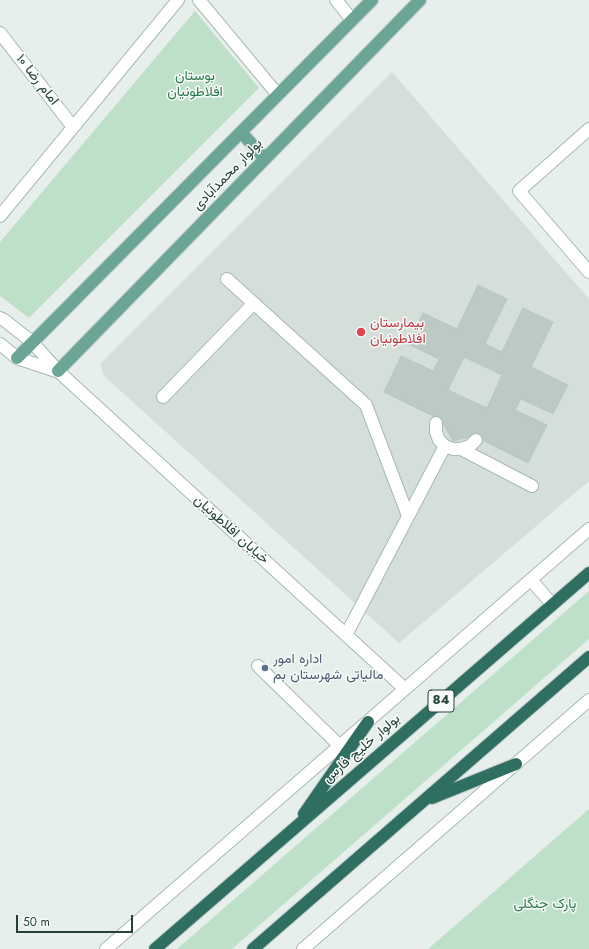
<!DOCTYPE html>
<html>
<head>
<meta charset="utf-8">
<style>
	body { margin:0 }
	#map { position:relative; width:589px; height:949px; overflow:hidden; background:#e6efeb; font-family:Jost,sans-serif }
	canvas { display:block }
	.scale { position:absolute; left:16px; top:915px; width:117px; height:18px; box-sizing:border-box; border:2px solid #24423a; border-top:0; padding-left:5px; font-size:12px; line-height:14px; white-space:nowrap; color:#24423a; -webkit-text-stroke:3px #f7fbf9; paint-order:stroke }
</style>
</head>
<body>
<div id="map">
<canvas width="589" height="949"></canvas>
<div class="scale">50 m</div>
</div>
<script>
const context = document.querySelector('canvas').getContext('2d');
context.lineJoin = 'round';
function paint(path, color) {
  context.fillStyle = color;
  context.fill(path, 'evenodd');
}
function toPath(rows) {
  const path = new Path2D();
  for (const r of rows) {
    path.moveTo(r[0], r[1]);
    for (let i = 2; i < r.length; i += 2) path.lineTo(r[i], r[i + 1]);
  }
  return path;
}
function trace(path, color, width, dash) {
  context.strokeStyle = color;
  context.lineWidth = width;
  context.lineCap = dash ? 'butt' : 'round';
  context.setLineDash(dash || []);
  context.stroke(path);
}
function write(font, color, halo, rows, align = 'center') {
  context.font = font + ' Jost,Vazirmatn,sans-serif';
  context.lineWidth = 3;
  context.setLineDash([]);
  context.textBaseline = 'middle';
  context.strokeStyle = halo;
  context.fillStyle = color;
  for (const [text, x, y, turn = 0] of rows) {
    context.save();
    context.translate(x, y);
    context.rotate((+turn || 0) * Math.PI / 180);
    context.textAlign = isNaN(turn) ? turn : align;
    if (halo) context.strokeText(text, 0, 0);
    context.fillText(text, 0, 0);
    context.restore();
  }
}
const built = toPath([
	[392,72,589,299,589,481,399,643,104,376,100,364]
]);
const green = toPath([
	[195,11,259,88,29,318,0,296,0,242],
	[589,591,589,639,232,949,177,949],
	[589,809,589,949,428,949]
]);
const building = toPath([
	[478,285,507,299,485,344,502,352,523,308,553,322,531,367,568,385,553,414,521,399,515,410,547,425,528,463,474,436,453,441,441,420,384,392,401,356,433,371,439,359,408,344,423,313,457,329,478,285],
	[464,357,502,375,487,408,448,390,464,357]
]);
const minor = toPath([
	[199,0,278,95],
	[336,0,352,20],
	[0,33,73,127],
	[589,129,519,191,589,272],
	[0,216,178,0],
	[227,279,366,405,408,516],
	[0,318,4,320,32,342,58,371,405,689],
	[0,344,17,358,56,371],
	[163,397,254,303],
	[436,423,436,432,439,440,445,446,453,449,461,449,470,446,476,440],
	[461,449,532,486],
	[531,580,552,604],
	[346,635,445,446],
	[258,666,340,746],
	[106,949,589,529],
	[303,949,589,700]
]);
const major = toPath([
	[241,132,265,159],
	[17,358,372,0],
	[58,371,420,0]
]);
const highway = toPath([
	[432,798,516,764],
	[304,814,368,722],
	[155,949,589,573],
	[253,949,589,657]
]);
const markers = [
	[361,332,5,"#e0444e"],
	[265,668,4,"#5c6f8a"]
];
const shields = [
	[441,701,26]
];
const shieldNames = [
	["84",441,701]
];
const parkNames = [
	["بوستان",195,77],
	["افلاطونیان",195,93],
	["پارک جنگلی",545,905]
];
const streetNames = [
	["امام رضا ۱۰",37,80,52],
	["بولوار محمدآبادی",228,175,-46],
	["خیابان افلاطونیان",231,530,42],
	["بولوار خلیج فارس",362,749,-41]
];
const healthNames = [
	["بیمارستان",370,324],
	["افلاطونیان",370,340]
];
const serviceNames = [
	["اداره امور",273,660],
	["مالیاتی شهرستان بم",273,676]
];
paint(built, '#d4dfda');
paint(green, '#bfe0c8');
paint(building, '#bbcac4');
trace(building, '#b8c9c2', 1);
trace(minor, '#a8b8b2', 14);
trace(major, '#c2cac8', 14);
trace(highway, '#c2cac8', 14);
trace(minor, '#fff', 12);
trace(major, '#6aa596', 12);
trace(highway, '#2f6f62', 12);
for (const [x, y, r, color] of markers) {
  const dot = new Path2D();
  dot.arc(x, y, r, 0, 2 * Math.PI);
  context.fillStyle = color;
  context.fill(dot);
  trace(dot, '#f7fbf9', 1.5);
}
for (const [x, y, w] of shields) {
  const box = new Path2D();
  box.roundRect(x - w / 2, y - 11, w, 22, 3);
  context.fillStyle = '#f7fbf9';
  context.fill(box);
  trace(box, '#24423a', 1);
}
write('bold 13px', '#24423a', null, shieldNames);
write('14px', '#2d7a4b', '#f7fbf9', parkNames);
write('14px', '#24423a', '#f7fbf9', streetNames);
write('14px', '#be3a42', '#f7fbf9', healthNames, 'left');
write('14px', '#4e5e75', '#f7fbf9', serviceNames, 'left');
</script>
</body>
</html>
